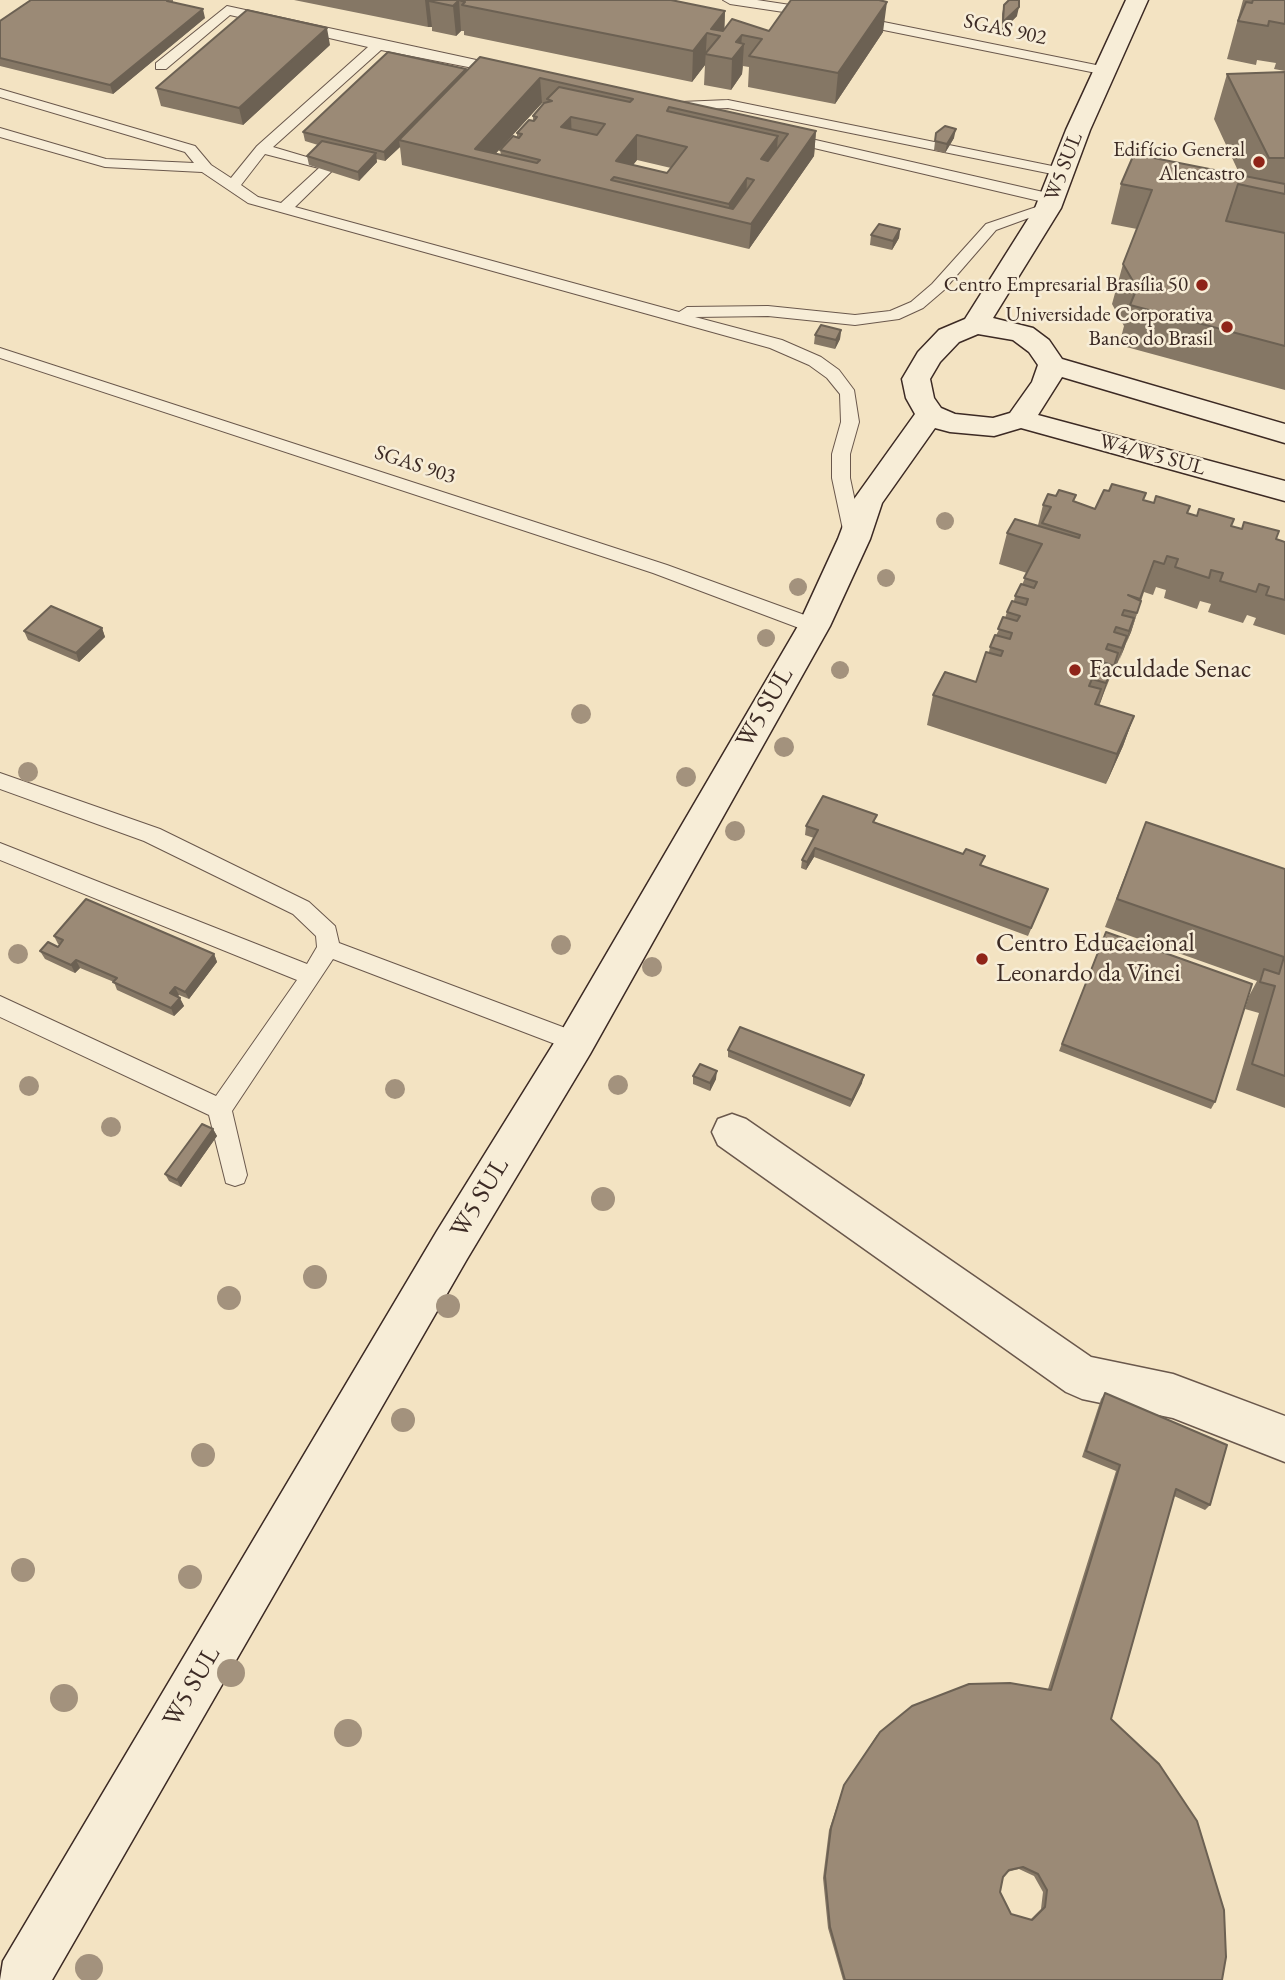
<!DOCTYPE html>
<html>
<head>
<meta charset="utf-8">
<style>
	body { margin:0 }
	canvas { display:block; background:#f3e3c2 }
</style>
</head>
<body>
<canvas width="1285" height="1980"></canvas>
<script>
const context = document.querySelector('canvas').getContext('2d');
context.lineJoin = 'round';
function toPath(rows) {
  const path = new Path2D();
  for (const r of rows) {
    path.moveTo(r[0], r[1]);
    for (let i = 2; i < r.length; i += 2) path.lineTo(r[i], r[i + 1]);
  }
  return path;
}
function trace(path, color, width, dash) {
  context.strokeStyle = color;
  context.lineWidth = width;
  context.lineCap = dash ? 'butt' : 'round';
  context.setLineDash(dash || []);
  context.stroke(path);
}
function paint(path, color) {
  context.fillStyle = color;
  context.fill(path, 'evenodd');
}
function write(font, color, halo, rows, align = 'center') {
  context.font = font + ' "EB Garamond",serif';
  context.lineWidth = 5;
  context.setLineDash([]);
  context.textBaseline = 'middle';
  context.strokeStyle = halo;
  context.fillStyle = color;
  for (const [text, x, y, turn = 0] of rows) {
    context.save();
    context.translate(x, y);
    context.rotate((+turn || 0) * Math.PI / 180);
    context.textAlign = isNaN(turn) ? turn : align;
    if (halo) context.strokeText(text, 0, 0);
    context.fillText(text, 0, 0);
    context.restore();
  }
}
const service = toPath([
	[723,0,757,0,817,9,824,13,817,17,730,4,723,0],
	[227,6,504,66,511,70,504,74,381,50,273,147,337,166,295,207,679,312,687,307,768,306,855,315,890,311,911,302,932,284,986,224,1048,203,1056,208,996,230,944,290,923,308,899,319,855,325,768,316,695,317,782,340,821,357,839,370,854,390,859,422,850,454,850,478,863,539,854,545,845,539,832,478,832,454,841,422,840,394,827,378,809,365,770,348,248,203,202,172,105,167,0,137,0,128,106,159,194,163,185,152,0,97,0,89,195,146,211,165,231,178,257,146,368,47,230,15,166,69,156,69,156,63,227,6],
	[265,154,319,168,281,203,258,197,241,185,265,154],
	[854,16,1106,67,1113,71,1106,75,849,23,847,20,854,16],
	[728,100,1062,168,1069,172,1062,176,728,108,681,110,674,106,681,102,728,100],
	[785,133,1052,194,1060,199,1052,204,780,140,780,134,785,133],
	[0,348,667,565,821,621,824,626,821,631,807,631,653,573,0,358,0,348],
	[0,773,160,829,309,902,335,926,339,943,584,1035,588,1042,584,1049,576,1052,333,959,232,1111,247,1175,244,1183,235,1186,226,1183,209,1115,0,1017,0,996,216,1096,297,980,0,860,0,843,307,964,317,947,316,936,293,914,144,841,0,789,0,773]
]);
const minor = toPath([
	[732,1114,746,1119,1091,1357,1173,1374,1285,1416,1285,1462,1173,1418,1082,1399,1066,1392,718,1145,712,1132,718,1119,732,1114]
]);
const secondary = toPath([
	[1126,0,1148,0,1090,130,1061,208,993,318,1033,328,1049,340,1062,359,1285,424,1285,443,1062,377,1038,415,1285,481,1285,501,1021,428,994,436,950,432,935,428,882,503,870,539,830,626,590,1054,467,1259,52,1980,0,1980,3,1961,437,1231,562,1030,798,626,838,539,852,502,915,414,906,398,902,379,918,352,939,330,965,319,1035,208,1066,130,1126,0],
	[978,334,1013,340,1029,352,1038,365,1032,382,1010,413,993,418,955,414,941,408,934,398,930,379,940,362,959,342,978,334]
]);
const trees = [
	[945,521,9],
	[886,578,9],
	[798,587,9],
	[766,638,9],
	[840,670,9],
	[581,714,10],
	[784,747,10],
	[28,772,10],
	[686,777,10],
	[735,831,10],
	[561,945,10],
	[18,954,10],
	[652,967,10],
	[618,1085,10],
	[29,1086,10],
	[395,1089,10],
	[111,1127,10],
	[603,1199,12],
	[315,1277,12],
	[229,1298,12],
	[448,1306,12],
	[403,1420,12],
	[203,1455,12],
	[23,1570,12],
	[190,1577,12],
	[231,1673,14],
	[64,1698,14],
	[348,1733,14],
	[89,1968,14]
];
const wall = toPath([
	[31,0,173,0,173,2,205,18,113,94,0,66,0,21],
	[294,0,671,0,725,11,724,30,883,32,835,104,748,87,749,67,743,66,742,74,731,90,704,85,705,65,692,82,464,35,464,31,461,31,456,36,432,31,432,27,428,27],
	[1243,0,1285,0,1285,71,1274,69,1276,63,1257,60,1256,65,1227,59],
	[1004,5,1017,16,1002,31,1002,14],
	[330,45,243,125,161,106,156,88],
	[480,57,816,131,814,156,749,249,402,165,400,147,385,161,376,159,377,162,359,181,309,165,307,156,318,145,305,141,303,132,466,69,466,71],
	[542,103,544,103,533,116,533,120,517,133,517,137,500,150,501,155,496,153],
	[637,160,671,168,667,173,633,165],
	[1285,72,1285,390,1119,345,1124,326,1112,304,1123,264,1137,229,1111,224,1121,184,1240,175,1214,119,1227,74],
	[936,133,954,138,945,153,934,150],
	[900,229,899,238,892,250,870,245,871,235],
	[841,330,840,339,835,349,814,344,815,335],
	[1074,501,1095,509,1144,501,1285,542,1285,635,1253,625,1256,618,1247,615,1243,623,1208,612,1211,604,1200,601,1197,609,1164,598,1166,590,1156,587,1153,595,1144,592,1131,632,1111,678,1110,678,1099,705,1134,716,1123,746,1106,784,927,725,933,695,976,682,989,652,990,647,1005,618,1007,612,1014,601,1015,596,1022,585,1027,573,999,564,1007,533,1038,525,1043,505],
	[102,628,105,637,79,662,28,640,24,631],
	[1146,822,1285,869,1285,1108,1236,1090,1259,1013,1245,1009,1249,996,1257,981,1105,927],
	[875,823,982,865,1045,897,1028,936,814,857,806,870,801,868,802,860,814,838,805,835,806,826],
	[1106,932,1215,1102,1211,1109,1059,1051],
	[54,936,214,954,217,962,189,999,179,995,178,996,184,1006,174,1016,117,990,114,982,80,968,75,973,45,959,40,951,58,947,60,945,58,944],
	[728,1050,862,1083,850,1107,728,1057],
	[693,1076,716,1079,710,1091,693,1084],
	[213,1129,217,1136,181,1187,169,1181,165,1174],
	[1105,1393,1210,1505,1205,1510,1174,1496,1111,1719,1222,1980,843,1980,828,1928,823,1878,829,1830,843,1788,877,1735,1048,1689,1116,1471,1082,1457,1101,1399],
	[1019,1869,1034,1876,1043,1892,1041,1909,1030,1920,1011,1914,1000,1892,1003,1877,1007,1872]
]);
const shadedWall = toPath([
	[425,0,435,0,429,1,432,27,428,27],
	[459,0,461,31,456,36,453,6],
	[887,2,883,32,835,104,838,73],
	[1019,7,1017,16,1002,31,1003,22],
	[203,9,205,18,113,94,110,85],
	[725,11,724,41,720,36,711,29],
	[327,28,330,45,243,125,239,108],
	[707,33,705,65,692,82,693,51],
	[742,35,741,47,744,44,742,74,731,90,732,59,736,42],
	[466,69,467,78,399,140,400,147,385,161,384,152],
	[540,78,542,103,489,161,475,149],
	[571,117,572,142,561,127],
	[956,129,954,138,945,153,947,144],
	[816,131,814,156,749,249,751,224],
	[637,135,637,160,622,179,616,161],
	[778,136,776,161,759,184,761,159],
	[376,153,377,162,359,181,358,172],
	[747,178,746,203,728,218,729,204],
	[900,229,899,238,892,250,893,241],
	[841,330,840,339,835,349,836,340],
	[1141,601,1131,632,1126,644,1137,613],
	[1134,618,1124,649,1119,661,1129,631],
	[102,628,105,637,79,662,76,653],
	[1127,636,1116,666,1111,678,1122,648],
	[1111,671,1101,701,1096,714,1106,683],
	[1134,716,1123,746,1106,784,1117,754],
	[815,848,814,857,806,870,807,862],
	[214,954,217,962,189,999,185,992],
	[76,960,80,968,75,973,71,965],
	[175,987,179,995,173,1001,170,993],
	[180,998,184,1006,174,1016,171,1008],
	[717,1071,716,1079,710,1091,710,1083],
	[864,1075,862,1083,850,1107,852,1100],
	[213,1129,217,1136,181,1187,177,1180]
]);
const building = toPath([
	[31,0,168,0,167,1,203,9,110,85,0,58,0,21,31,0],
	[430,0,671,0,725,11,711,29,723,31,732,19,769,31,791,0,879,0,887,2,838,73,749,56,762,39,742,35,736,42,744,44,732,59,705,54,720,36,707,33,693,51,462,5,465,2,459,0,453,6,429,1,430,0],
	[1009,0,1019,0,1019,7,1003,22,1004,5,1009,0],
	[1253,0,1285,0,1285,24,1269,21,1268,26,1238,21,1246,2,1252,3,1253,0],
	[247,10,327,28,239,108,156,88,247,10],
	[388,52,466,69,384,152,303,132,388,52],
	[480,57,816,131,751,224,399,140,480,57],
	[540,78,633,99,630,102,559,87,547,99,552,101,544,103,533,116,537,117,534,121,529,120,517,133,522,134,519,138,513,136,500,150,540,160,537,163,475,149,540,78],
	[669,107,788,134,768,161,761,159,778,136,667,111,669,107],
	[571,117,605,124,597,135,561,127,571,117],
	[637,135,687,147,667,173,616,161,637,135],
	[614,177,729,204,747,178,754,180,733,209,611,180,614,177],
	[1285,72,1285,158,1269,158,1227,74,1285,72],
	[945,126,956,129,947,144,935,141,936,133,945,126],
	[322,141,376,153,358,172,307,156,322,141],
	[1134,154,1285,184,1285,194,1238,184,1226,221,1285,233,1285,346,1130,305,1137,288,1123,264,1152,190,1121,184,1134,154],
	[879,224,900,229,893,241,871,235,879,224],
	[821,325,841,330,836,340,815,335,821,325],
	[1112,484,1146,493,1143,500,1154,503,1156,496,1190,506,1187,513,1197,516,1199,509,1234,519,1231,526,1242,529,1244,522,1279,531,1276,539,1285,542,1285,600,1266,595,1269,587,1259,584,1256,592,1220,581,1223,573,1211,570,1209,578,1175,567,1178,559,1167,556,1164,564,1154,561,1140,599,1128,595,1141,601,1137,613,1124,610,1122,615,1134,618,1129,631,1116,627,1114,632,1127,636,1122,648,1108,644,1106,649,1118,653,1114,666,1100,661,1097,667,1111,671,1106,683,1092,679,1089,686,1101,689,1095,704,1134,716,1117,754,933,695,945,672,976,682,986,652,1001,656,1003,651,990,647,995,635,1010,639,1012,633,998,629,1003,617,1017,621,1020,616,1007,612,1012,601,1026,605,1028,599,1015,596,1021,584,1034,588,1037,582,1024,578,1042,544,1007,533,1015,519,1079,538,1080,535,1042,523,1051,507,1043,505,1048,494,1056,496,1059,490,1076,495,1073,501,1095,509,1104,490,1109,491,1112,484],
	[51,606,102,628,76,653,24,631,51,606],
	[823,796,877,815,873,822,963,854,966,849,985,856,980,865,1048,889,1031,928,815,848,807,862,802,860,818,830,806,826,823,796],
	[1146,822,1285,869,1285,1076,1252,1064,1275,986,1260,982,1264,969,1279,974,1284,957,1117,899,1146,822],
	[86,899,214,954,185,992,175,987,170,993,180,998,171,1008,113,982,117,978,76,960,71,965,40,951,48,942,58,947,63,940,54,936,86,899],
	[1106,932,1252,984,1215,1102,1062,1044,1106,932],
	[740,1027,864,1075,852,1100,728,1050,740,1027],
	[700,1064,717,1071,710,1083,693,1076,700,1064],
	[202,1124,213,1129,177,1180,165,1174,202,1124],
	[1105,1393,1227,1445,1210,1505,1176,1489,1111,1719,1159,1764,1197,1821,1224,1910,1226,1957,1222,1980,845,1980,830,1927,825,1876,831,1828,844,1785,880,1732,912,1706,969,1684,1010,1683,1051,1690,1120,1465,1086,1451,1105,1393],
	[1023,1867,1038,1874,1047,1890,1045,1907,1032,1920,1011,1914,1000,1892,1003,1877,1009,1870,1023,1867]
]);
const markers = [
	[1259,162,7,"#8f2418"],
	[1202,285,7,"#8f2418"],
	[1227,327,7,"#8f2418"],
	[1075,670,7,"#8f2418"],
	[982,959,7,"#8f2418"]
];
const farStreetnames = [
	["SGAS 902",1005,30,12],
	["W5 SUL",1064,167,-69],
	["W4/W5 SUL",1152,455,15],
	["SGAS 903",415,465,18]
];
const farPoinames = [
	["Edifício General",1245,150],
	["Alencastro",1245,174],
	["Centro Empresarial Brasília 50",1188,285],
	["Universidade Corporativa",1213,315],
	["Banco do Brasil",1213,339]
];
const poiNames = [
	["Faculdade Senac",1089,670],
	["Centro Educacional",996,944],
	["Leonardo da Vinci",996,974]
];
const streetNames = [
	["W5 SUL",765,708,-60],
	["W5 SUL",480,1198,-59],
	["W5 SUL",192,1687,-60]
];
trace(service, '#6a584c', 2);
trace(minor, '#6a584c', 3);
trace(secondary, '#3c2a24', 3);
paint(service, '#f7edd7');
paint(minor, '#f7edd7');
paint(secondary, '#f7edd7');
context.fillStyle = '#a3927d';
for (const [x, y, r] of trees) {
  context.beginPath();
  context.arc(x, y, r, 0, 2 * Math.PI);
  context.fill();
}
paint(wall, '#857765');
paint(shadedWall, '#6c6153');
paint(building, '#9b8a76');
trace(building, '#6c6153', 2);
for (const [x, y, r, color] of markers) {
  const dot = new Path2D();
  dot.arc(x, y, r, 0, 2 * Math.PI);
  context.fillStyle = color;
  context.fill(dot);
  trace(dot, '#f7edd7', 2.5);
}
write('21px', '#3c2a24', '#f7edd7', farStreetnames);
write('21px', '#3c2a24', '#f7edd7', farPoinames, 'right');
write('26px', '#3c2a24', '#f7edd7', poiNames, 'left');
write('26px', '#3c2a24', '#f7edd7', streetNames);
</script>
</body>
</html>
